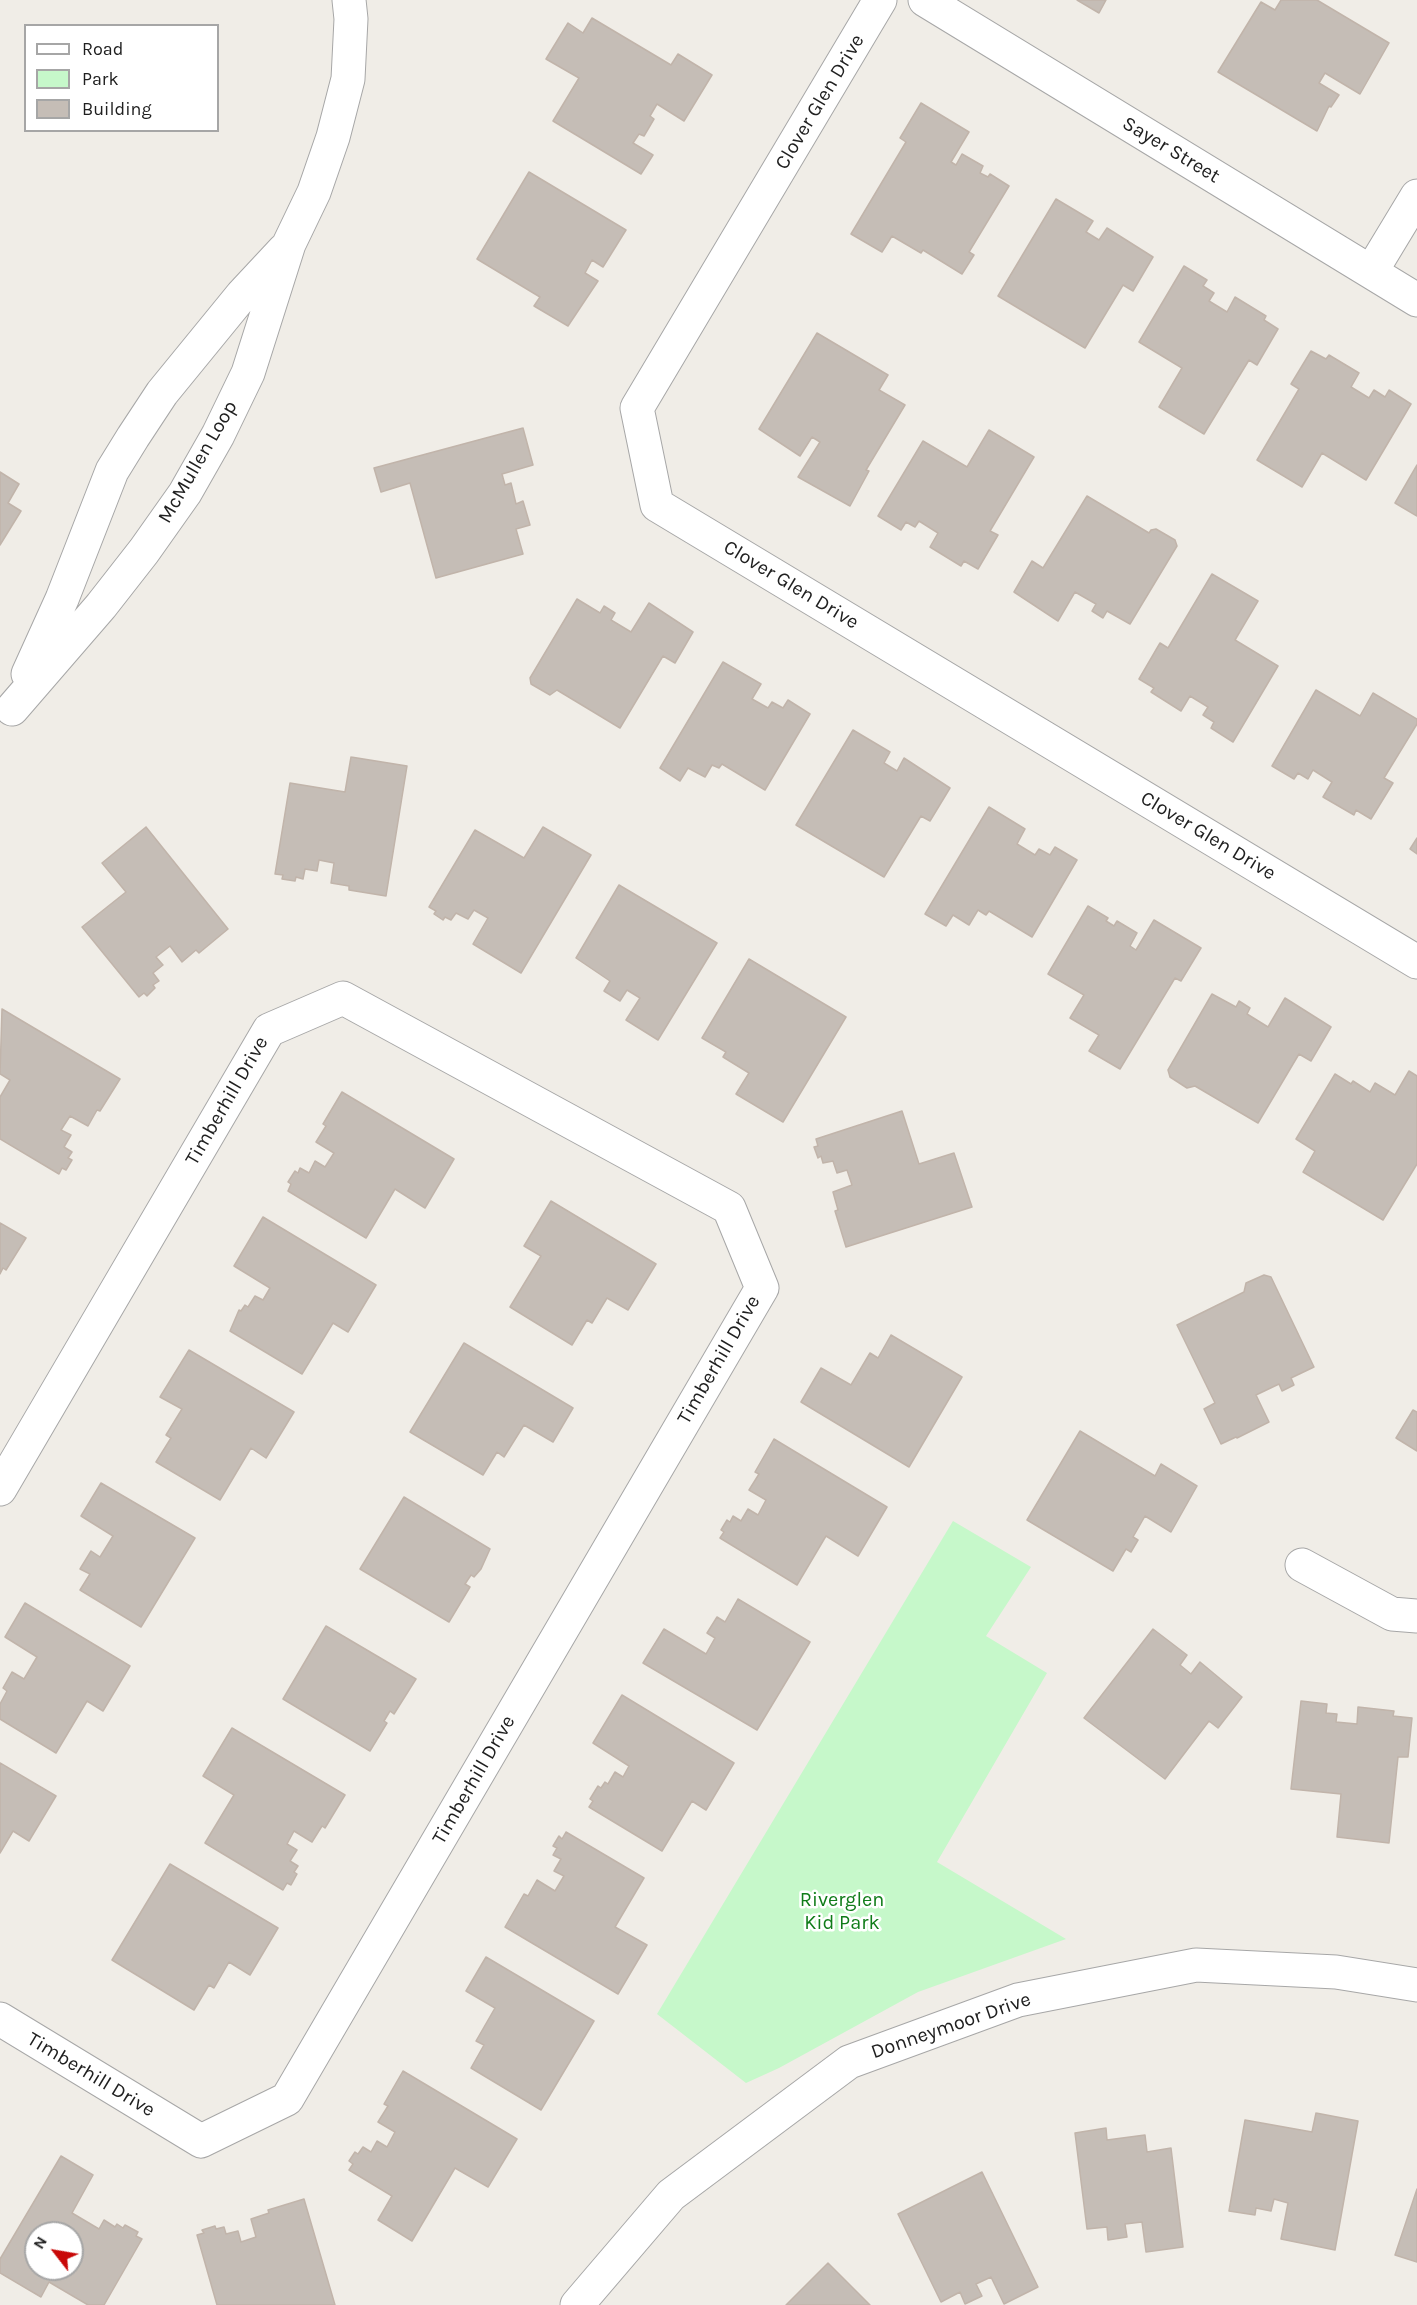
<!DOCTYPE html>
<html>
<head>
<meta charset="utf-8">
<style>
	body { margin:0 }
	#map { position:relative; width:1417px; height:2305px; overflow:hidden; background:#f0ede7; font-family:Karla,sans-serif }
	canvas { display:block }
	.legend { position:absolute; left:24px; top:24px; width:195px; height:108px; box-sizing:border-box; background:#fff; border:2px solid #a6a6a6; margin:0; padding:8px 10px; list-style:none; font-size:18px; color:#202020 }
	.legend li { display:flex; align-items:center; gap:12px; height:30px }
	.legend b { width:30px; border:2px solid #a6a6a6 }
	.north { position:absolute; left:24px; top:2221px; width:60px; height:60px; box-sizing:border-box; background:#fff; border:2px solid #a6a6a6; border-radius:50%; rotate:301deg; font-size:16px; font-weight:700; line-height:24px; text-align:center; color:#202020 }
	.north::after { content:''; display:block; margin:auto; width:21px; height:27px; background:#c80908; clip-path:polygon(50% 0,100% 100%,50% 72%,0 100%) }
</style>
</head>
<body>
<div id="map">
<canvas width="1417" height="2305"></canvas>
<ul class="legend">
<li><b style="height:8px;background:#fff"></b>Road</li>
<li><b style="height:16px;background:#c6f8ca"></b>Park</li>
<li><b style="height:16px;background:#c5bdb6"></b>Building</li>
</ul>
<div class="north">N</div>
</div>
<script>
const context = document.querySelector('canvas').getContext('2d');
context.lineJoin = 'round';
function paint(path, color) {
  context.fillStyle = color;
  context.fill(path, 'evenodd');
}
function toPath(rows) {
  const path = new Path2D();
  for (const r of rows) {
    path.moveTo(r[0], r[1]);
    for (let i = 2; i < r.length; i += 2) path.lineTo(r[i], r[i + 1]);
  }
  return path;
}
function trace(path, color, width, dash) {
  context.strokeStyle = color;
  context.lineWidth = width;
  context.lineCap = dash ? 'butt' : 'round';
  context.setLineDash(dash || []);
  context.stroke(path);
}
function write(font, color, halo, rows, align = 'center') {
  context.font = font + ' Karla,sans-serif';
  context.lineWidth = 5;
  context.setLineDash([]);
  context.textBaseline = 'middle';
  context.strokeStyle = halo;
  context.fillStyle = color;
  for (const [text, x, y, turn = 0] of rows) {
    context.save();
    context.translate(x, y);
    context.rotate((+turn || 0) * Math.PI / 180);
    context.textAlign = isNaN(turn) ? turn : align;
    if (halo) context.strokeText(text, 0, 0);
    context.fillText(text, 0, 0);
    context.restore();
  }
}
const park = toPath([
	[953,1521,1031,1567,986,1636,1047,1673,937,1862,1066,1939,918,1992,779,2068,746,2083,657,2014]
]);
const building = toPath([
	[1077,0,1106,0,1099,13,1077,0],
	[1281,0,1317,0,1389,43,1360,94,1325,73,1319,83,1339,95,1331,107,1329,106,1317,131,1218,72,1261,2,1275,10,1281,0],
	[592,18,671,65,678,54,712,75,684,121,657,104,650,116,654,119,644,136,639,134,633,143,653,155,641,174,553,121,579,78,546,59,568,23,583,33,592,18],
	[921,103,969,132,951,162,956,165,962,154,983,166,980,173,988,177,990,174,1009,186,969,252,974,255,962,274,923,250,921,253,892,236,882,252,851,234,906,142,900,138,921,103],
	[529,172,626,230,603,267,592,260,585,273,598,281,568,326,534,306,540,297,477,259,529,172],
	[1056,199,1093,221,1086,232,1099,240,1107,228,1153,257,1133,291,1123,285,1085,348,998,296,1056,199],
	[1184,266,1207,280,1203,286,1214,293,1209,301,1227,312,1235,297,1266,316,1264,320,1278,329,1257,365,1249,360,1204,434,1159,407,1182,368,1139,342,1184,266],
	[817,333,888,375,879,390,905,405,866,470,869,471,850,506,798,477,820,442,812,437,800,456,759,429,817,333],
	[1311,351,1326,359,1329,355,1359,373,1351,387,1369,398,1374,390,1385,397,1389,390,1411,404,1366,480,1322,453,1302,487,1257,460,1299,389,1291,384,1311,351],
	[523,428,533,465,502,474,505,485,511,483,516,504,523,501,530,525,516,529,523,554,436,578,410,483,381,492,374,468,523,428],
	[989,430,1034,457,990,531,998,535,978,569,964,561,961,566,930,547,938,533,919,521,915,527,906,522,901,530,878,516,923,441,967,467,989,430],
	[1417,465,1417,516,1395,503,1417,465],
	[0,472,19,484,8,503,21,511,0,545,0,472],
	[1087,496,1149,533,1151,530,1156,529,1175,540,1177,546,1130,624,1107,611,1103,618,1092,611,1096,604,1075,592,1058,621,1014,592,1032,561,1043,568,1087,496],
	[1212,574,1258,601,1235,640,1278,666,1233,742,1211,728,1214,722,1203,715,1208,707,1190,696,1181,711,1151,692,1154,688,1139,679,1160,643,1168,648,1212,574],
	[577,599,600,613,604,606,615,613,611,620,631,632,649,603,693,632,675,663,663,656,620,728,557,690,550,695,531,684,530,678,577,599],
	[723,662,761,684,752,699,768,708,772,702,783,708,788,700,810,714,765,790,722,764,719,768,712,765,705,777,688,768,680,781,660,768,723,662],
	[1316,690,1360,716,1373,693,1417,719,1417,724,1384,778,1393,783,1371,819,1356,810,1354,815,1323,797,1332,782,1313,770,1308,779,1298,773,1294,779,1272,766,1316,690],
	[853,730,890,752,884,763,897,771,904,758,950,788,930,821,921,816,884,877,796,825,853,730],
	[351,757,407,766,386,896,349,890,349,886,331,883,334,863,319,860,317,871,305,869,303,879,296,877,295,881,282,879,283,875,275,874,290,783,345,792,351,757],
	[989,807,1025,829,1017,844,1035,855,1039,849,1050,855,1055,847,1077,860,1032,937,989,911,986,915,978,910,969,925,953,915,946,926,925,914,989,807],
	[146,827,228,929,199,953,196,950,182,962,170,946,156,957,163,965,153,973,159,981,153,985,155,988,147,996,144,993,139,997,82,927,126,892,102,863,146,827],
	[543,827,591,855,521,973,473,944,488,918,474,910,468,919,456,913,451,920,445,917,443,920,434,914,436,911,429,907,475,830,524,858,543,827],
	[1417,838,1417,854,1410,849,1417,838],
	[619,885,717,943,658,1040,626,1020,640,998,627,990,620,1001,604,991,610,981,576,958,619,885],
	[1088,906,1108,918,1106,921,1114,926,1117,921,1137,933,1130,946,1136,950,1154,920,1201,948,1181,981,1175,978,1120,1069,1089,1051,1099,1035,1070,1018,1084,995,1048,974,1088,906],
	[749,959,846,1017,783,1122,736,1094,749,1073,723,1057,726,1052,702,1038,749,959],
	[1212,994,1236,1007,1239,1001,1250,1008,1247,1014,1268,1027,1285,998,1331,1027,1311,1061,1299,1054,1258,1123,1195,1086,1187,1088,1170,1077,1168,1070,1212,994],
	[2,1009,120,1079,100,1111,97,1110,88,1126,70,1116,61,1130,71,1135,64,1147,72,1152,68,1158,72,1160,66,1170,62,1168,59,1174,0,1139,0,1097,10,1080,0,1074,2,1009],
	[1409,1071,1417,1076,1417,1164,1383,1220,1303,1172,1315,1151,1296,1139,1335,1074,1351,1084,1353,1081,1370,1092,1375,1083,1395,1095,1409,1071],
	[342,1092,454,1159,425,1208,395,1189,366,1238,288,1191,291,1184,288,1182,295,1171,298,1173,300,1168,309,1173,315,1161,325,1167,334,1153,316,1142,326,1126,323,1124,342,1092],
	[902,1111,919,1164,954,1153,972,1207,846,1247,835,1211,838,1210,833,1192,852,1185,847,1170,837,1173,833,1161,823,1163,821,1156,818,1158,814,1147,818,1146,816,1139,902,1111],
	[551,1201,656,1264,628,1310,607,1298,592,1323,587,1320,572,1345,510,1307,541,1256,524,1246,551,1201],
	[263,1217,376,1285,348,1332,333,1323,302,1374,230,1331,239,1310,241,1311,245,1305,248,1307,255,1296,263,1300,270,1288,234,1266,263,1217],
	[0,1223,26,1238,6,1270,3,1268,0,1274,0,1223],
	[1264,1275,1271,1277,1314,1367,1291,1378,1294,1385,1282,1391,1279,1384,1256,1395,1269,1422,1237,1438,1236,1437,1221,1444,1204,1409,1215,1403,1177,1325,1244,1292,1246,1283,1264,1275],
	[891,1335,962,1377,909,1467,801,1402,821,1368,851,1385,870,1353,878,1358,891,1335],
	[464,1343,573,1408,553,1442,524,1425,504,1457,497,1452,483,1475,410,1432,464,1343],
	[189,1350,294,1412,266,1458,251,1448,220,1500,156,1462,171,1438,166,1435,182,1409,160,1397,189,1350],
	[1413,1410,1417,1412,1417,1451,1396,1438,1413,1410],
	[1080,1431,1155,1476,1161,1464,1197,1486,1171,1532,1145,1516,1133,1537,1138,1540,1131,1552,1126,1549,1113,1571,1027,1520,1080,1431],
	[774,1439,887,1507,858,1556,826,1536,797,1585,720,1538,724,1532,721,1530,727,1520,730,1522,733,1516,741,1521,748,1509,758,1515,766,1500,749,1490,759,1474,755,1472,774,1439],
	[101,1483,195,1538,141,1627,80,1590,90,1574,80,1569,91,1551,100,1557,113,1536,81,1516,101,1483],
	[404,1497,490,1549,481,1569,474,1577,471,1575,465,1584,470,1587,449,1622,360,1569,404,1497],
	[738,1599,810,1642,757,1730,643,1663,664,1629,706,1654,715,1638,707,1633,717,1617,725,1622,738,1599],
	[25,1603,130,1666,103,1711,87,1701,56,1753,0,1719,0,1704,7,1691,3,1688,12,1672,24,1679,37,1657,5,1637,25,1603],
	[326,1626,416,1679,394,1714,390,1711,384,1721,387,1723,370,1751,283,1699,326,1626],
	[1153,1629,1187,1655,1180,1665,1191,1674,1200,1662,1242,1697,1218,1728,1209,1721,1165,1779,1084,1718,1153,1629],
	[622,1695,734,1763,706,1810,692,1801,662,1851,589,1807,593,1801,590,1799,598,1786,601,1788,605,1782,608,1784,615,1772,623,1777,629,1766,593,1743,622,1695],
	[1301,1701,1327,1704,1326,1713,1337,1714,1336,1722,1357,1724,1358,1707,1394,1711,1393,1716,1412,1718,1408,1757,1398,1757,1389,1843,1337,1837,1341,1794,1291,1789,1301,1701],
	[232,1728,345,1795,325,1828,322,1826,312,1842,294,1831,287,1844,297,1850,290,1861,298,1866,294,1872,297,1874,291,1885,287,1883,283,1890,205,1843,234,1795,203,1776,232,1728],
	[0,1763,56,1796,29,1841,13,1831,0,1853,0,1763],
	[566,1832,644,1878,615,1927,647,1945,618,1994,505,1927,524,1894,528,1896,537,1880,555,1891,564,1876,554,1871,561,1859,553,1855,557,1848,553,1846,559,1836,562,1839,566,1832],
	[170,1864,278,1928,250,1975,229,1962,214,1988,209,1985,194,2010,112,1960,170,1864],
	[486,1957,594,2021,541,2110,471,2068,484,2045,476,2041,495,2008,466,1991,486,1957],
	[403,2071,517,2139,488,2187,455,2168,412,2241,378,2220,392,2196,349,2170,353,2164,349,2161,355,2152,358,2154,363,2147,371,2152,377,2141,387,2147,395,2132,378,2122,388,2106,384,2104,403,2071],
	[1316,2113,1358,2121,1335,2250,1281,2239,1288,2203,1274,2199,1271,2211,1256,2208,1255,2215,1229,2211,1245,2120,1312,2132,1316,2113],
	[1106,2128,1107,2140,1145,2135,1147,2152,1171,2148,1183,2247,1146,2252,1142,2222,1125,2224,1127,2237,1108,2240,1107,2227,1087,2229,1075,2133,1106,2128],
	[61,2156,93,2175,72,2213,99,2229,104,2220,115,2227,117,2224,123,2228,125,2225,138,2232,136,2236,142,2239,104,2305,88,2305,49,2282,41,2297,0,2273,0,2259,61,2156],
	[36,2233,72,2233,72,2269,36,2269,36,2233],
	[982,2172,1038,2287,1004,2304,991,2277,976,2284,982,2296,965,2304,960,2292,941,2302,898,2214,982,2172],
	[1417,2189,1417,2262,1395,2255,1417,2189],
	[304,2199,335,2305,217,2305,197,2235,204,2233,202,2230,215,2226,216,2229,224,2227,226,2234,238,2231,241,2242,256,2237,251,2219,269,2213,268,2210,304,2199],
	[828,2263,870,2305,786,2305,828,2263]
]);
const minor = toPath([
	[880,0,637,408,657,505,1417,962],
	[925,0,1417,300],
	[1371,272,1417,196],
	[28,674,62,599,112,471,133,437,162,393,242,295,284,250],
	[12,709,101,606,144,551,185,493,218,435,248,373,289,244,314,192,333,137,348,79,351,19,349,0],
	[0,1489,269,1030,343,998,729,1208,762,1288,287,2099,201,2141,0,2019],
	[1302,1565,1392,1614,1417,1616]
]);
const tertiary = toPath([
	[577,2305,671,2195,849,2062,1018,2000,1196,1965,1336,1972,1417,1985]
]);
const streetNames = [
	["Clover Glen Drive",820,102,-59],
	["Sayer Street",1171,150,31],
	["McMullen Loop",198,462,-60],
	["Clover Glen Drive",791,585,31],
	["Clover Glen Drive",1208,836,31],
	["Timberhill Drive",227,1101,-60],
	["Timberhill Drive",719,1360,-60],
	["Timberhill Drive",474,1780,-60],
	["Donneymoor Drive",951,2026,-19],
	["Timberhill Drive",91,2075,31]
];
const parkNames = [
	["Riverglen",842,1900],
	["Kid Park",842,1923]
];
paint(park, '#c6f8ca');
paint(building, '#c5bdb6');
trace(building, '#c1b4aa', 1.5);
trace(minor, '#a7a7a7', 35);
trace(tertiary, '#a7a7a7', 35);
trace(minor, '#fff', 33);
trace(tertiary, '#fff', 33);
write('20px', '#202020', '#fff', streetNames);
write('20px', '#107c19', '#fff', parkNames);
</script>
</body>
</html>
